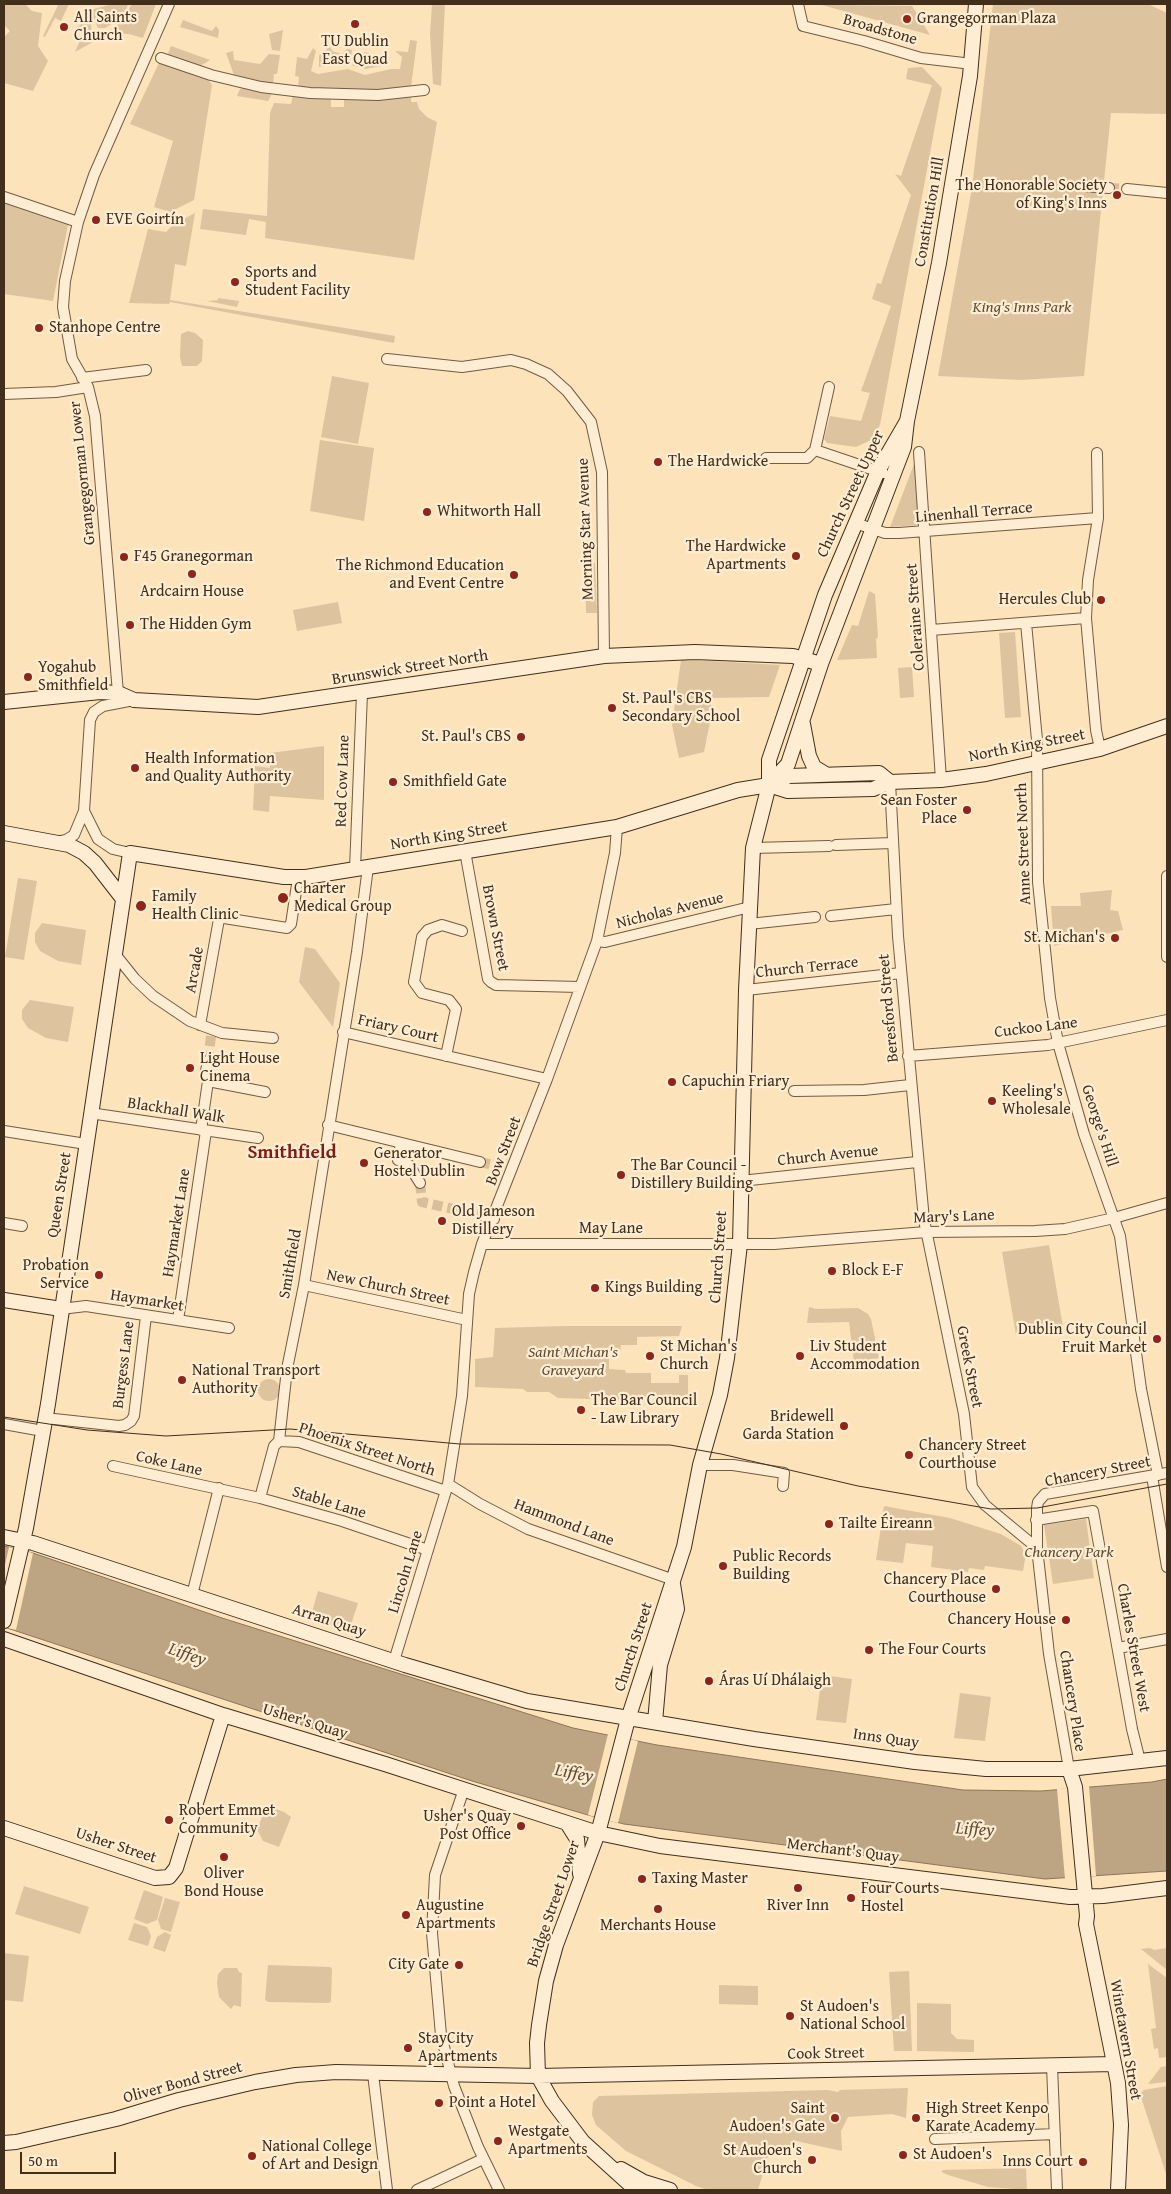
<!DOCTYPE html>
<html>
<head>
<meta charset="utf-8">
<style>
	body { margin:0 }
	#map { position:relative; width:1171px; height:2194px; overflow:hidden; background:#fde3ba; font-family:"Gentium Book Plus",serif }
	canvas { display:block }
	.frame { position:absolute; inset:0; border:5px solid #422e1c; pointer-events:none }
	.scale { position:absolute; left:20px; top:2152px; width:96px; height:22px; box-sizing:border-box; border:2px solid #422e1c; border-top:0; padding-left:6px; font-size:15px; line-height:18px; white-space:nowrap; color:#422e1c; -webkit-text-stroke:4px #feedd2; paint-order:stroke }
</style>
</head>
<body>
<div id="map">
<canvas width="1171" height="2194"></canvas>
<div class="frame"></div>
<div class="scale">50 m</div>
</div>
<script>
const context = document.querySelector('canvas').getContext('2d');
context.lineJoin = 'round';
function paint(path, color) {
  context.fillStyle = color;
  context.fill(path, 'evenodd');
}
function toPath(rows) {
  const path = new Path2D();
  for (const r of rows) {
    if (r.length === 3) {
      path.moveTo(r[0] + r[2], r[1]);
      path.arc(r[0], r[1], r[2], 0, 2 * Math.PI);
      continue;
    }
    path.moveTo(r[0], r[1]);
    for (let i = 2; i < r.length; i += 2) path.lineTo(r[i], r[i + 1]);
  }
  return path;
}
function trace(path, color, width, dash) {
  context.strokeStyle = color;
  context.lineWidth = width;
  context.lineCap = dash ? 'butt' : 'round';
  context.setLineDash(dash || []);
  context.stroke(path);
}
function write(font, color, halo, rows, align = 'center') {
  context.font = font + ' "Gentium Book Plus",serif';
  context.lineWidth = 4.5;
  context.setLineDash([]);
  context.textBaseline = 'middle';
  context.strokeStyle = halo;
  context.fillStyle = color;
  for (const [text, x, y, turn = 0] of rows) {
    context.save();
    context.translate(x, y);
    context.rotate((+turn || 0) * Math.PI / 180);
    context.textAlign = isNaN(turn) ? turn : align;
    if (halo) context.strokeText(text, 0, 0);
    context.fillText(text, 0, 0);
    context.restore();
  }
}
const green = toPath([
	[4,4,25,4,32,11,42,13,38,46,48,61,33,91,4,83,4,37,10,31,4,25],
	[62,4,69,4,61,21,55,18,45,37,43,36,58,5],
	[113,4,128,4,126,10,117,21,105,28,98,28,90,10],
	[132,4,156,4,143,38,129,34,106,33,121,22],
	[432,4,445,4,441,86,433,84,430,34],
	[993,4,1148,4,1167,13,1167,114,1111,113,1084,376,1021,380,938,376,972,188],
	[822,5,912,6,930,35],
	[85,14,91,25,93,42,75,52,83,33,77,30],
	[183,20,212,31,216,26,219,30,218,38,180,27],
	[283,30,280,51,272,50,269,34],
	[410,40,417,41,411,87,360,91,298,87,299,77,295,76,297,57,307,59,313,48,316,51,311,71,318,74,348,69,365,75,391,69,400,69,402,57,395,51,408,52],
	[322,41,328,42,332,51,342,54,347,49,352,50,351,59,343,63,319,67,319,56,322,51,325,52,328,46],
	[171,46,210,60,200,66,167,56],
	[233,51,234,60,260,64,269,54,280,55,277,74,274,74,273,84,234,75,226,53],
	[366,52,385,61,385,65,366,69,351,65,362,62,363,53],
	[159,63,208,79,212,85,194,200,170,212,154,207,173,141,130,124],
	[922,67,942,88,880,425,871,440,856,447,827,443,824,439,830,416,861,421,870,393,861,391,891,306,872,299,877,283,881,284,911,195,895,174,901,176,932,85,906,79,908,68],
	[246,88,270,92,272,94,268,101,237,96,240,89],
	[293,95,331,99,331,107,344,107,344,99,411,96,411,102,417,102,419,109,427,117,437,122,414,260,265,238,266,222,249,219,246,235,200,229,203,209,267,216,270,113,274,103,291,104],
	[4,203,68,225,53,301,4,294],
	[195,213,186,266,175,264,170,300,395,336,394,343,170,302,169,304,129,303,148,229,166,232,174,224],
	[187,297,208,301,218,300,218,298,239,301,237,307],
	[188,331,195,333,203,340,202,361,197,366,182,366,180,357,181,334],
	[332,376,369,383,358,444,321,437],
	[320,440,374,448,364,521,310,511],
	[916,459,920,523,919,525,890,527],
	[588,563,595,563,597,613,586,613,585,569,589,569],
	[869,591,875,594,878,637,876,639,877,658,837,660,852,625,858,626],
	[338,602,342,623,297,631,293,610],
	[1015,632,1021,717,1005,718,999,633],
	[681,660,712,661,780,665,769,697,710,698,712,712,704,752,679,758,672,725],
	[912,667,914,697,900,698,898,668],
	[324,746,324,800,270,796,269,812,253,810,255,766,270,768,270,753],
	[18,878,37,881,24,960,5,957],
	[1112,890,1110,910,1118,911,1123,930,1054,946,1051,906,1081,906,1080,893],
	[42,923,86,930,81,965,58,961,40,951,35,942,35,933],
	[305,947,315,949,340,983,333,1027,299,982],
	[30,1000,74,1007,68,1042,46,1038,28,1028,22,1019,22,1010],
	[1049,1245,1063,1327,1016,1335,1002,1252],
	[809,1307,816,1309,858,1308,868,1314,871,1319,879,1358,854,1362,849,1322,807,1323],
	[566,1326,682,1326,679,1336,637,1337,637,1345,621,1345,620,1352,609,1352,609,1369,625,1370,626,1373,651,1373,651,1383,679,1383,679,1375,688,1375,688,1396,643,1397,620,1400,558,1398,549,1392,527,1392,523,1389,475,1387,475,1359,493,1357,495,1328],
	[269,1390,11],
	[884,1506,950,1518,1001,1534,1021,1546,1026,1554,1023,1571,985,1566,984,1570,969,1568,968,1572,931,1567,933,1546,906,1543,903,1563,876,1560],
	[1086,1519,1094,1578,1053,1584,1044,1525],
	[318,1591,358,1603,349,1631,310,1619],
	[822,1675,852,1679,846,1723,816,1720],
	[960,1693,991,1697,985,1741,954,1738],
	[267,1806,284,1812,291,1817,279,1847,263,1841,257,1829],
	[24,1886,89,1907,80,1934,15,1914],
	[144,1890,163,1897,157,1920,147,1924,134,1919],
	[165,1898,180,1902,171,1932,161,1929,158,1920],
	[134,1923,147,1927,151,1936,148,1946,128,1940],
	[165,1932,171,1935,165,1952,153,1948,157,1937],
	[1150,1948,1154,1950,1167,1948,1167,1970,1141,1949],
	[4,1953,29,1956,23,2002,4,2000],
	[1148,1964,1167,1978,1167,2057,1159,2058,1158,2048,1154,2049,1151,2029,1156,2028],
	[268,1965,330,1967,332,1969,331,2001,329,2003,268,2002,265,2000],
	[224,1968,237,1968,239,1972,242,1973,241,2007,234,2005,231,2009,219,1997,217,1983,218,1974],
	[909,1971,912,2051,894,2051,889,1972],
	[719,1985,758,1986,758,2005,719,2004],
	[917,2003,951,2004,951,2033,957,2039,974,2040,974,2052,917,2051],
	[1167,2066,1167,2082,1148,2084,1161,2067],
	[1167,2086,1167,2177,1140,2094,1144,2090],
	[908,2088,906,2118,892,2114,848,2117,841,2131,842,2151,796,2141,796,2144,784,2153,768,2156,758,2190,708,2190,696,2186,626,2151,596,2125,592,2115,593,2102,599,2096,827,2090,838,2092,840,2090],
	[1026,2168,1027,2190,988,2187,948,2175,942,2172,942,2170]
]);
const water = toPath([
	[4,1546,33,1553,222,1618,573,1728,657,1745,963,1790,1041,1791,1152,1782,1167,1779,1167,1871,1045,1879,624,1824,588,1815,472,1781,4,1627,4,1546]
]);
const pier = toPath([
	[9,1547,33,1553,16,1630,4,1627,4,1569],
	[608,1734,638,1741,618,1823,588,1815],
	[1089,1786,1096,1876,1065,1879,1057,1789]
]);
const streetTunnel = toPath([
	[1109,188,1127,189],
	[208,1061,211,1036],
	[480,1162,502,1167],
	[420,1183,422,1202,484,1216]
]);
const street = toPath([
	[798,4,803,26,864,41,921,58,972,64],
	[161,58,211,75,261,87,310,93,378,95,424,90],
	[1084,186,1109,188],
	[1127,189,1167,193],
	[4,197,78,222],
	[387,359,462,367,511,360,526,364,548,374,567,391,591,422,602,472,604,656],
	[82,378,146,370],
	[4,394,56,392,88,387],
	[815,450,829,387],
	[919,452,941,780],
	[1097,453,1098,518,1088,580,1086,618,1096,730,1100,749],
	[766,458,807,458,815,450,883,473],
	[855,523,885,533,899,533,1098,518],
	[1026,623,1037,740,1038,882,1050,998,1058,1043,1084,1134,1120,1236,1141,1389,1158,1475],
	[931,630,1086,618],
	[118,693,95,416,88,387,72,359,63,307,65,281,78,222,94,175,169,4],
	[890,782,898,936,924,1220,964,1414,972,1487,985,1505,1037,1548,1049,1654,1069,1769],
	[84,811,98,839,113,849,130,853],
	[56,842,66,840,74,835,84,811,90,720,94,712,103,706,134,700],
	[836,845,892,843],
	[753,848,829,846],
	[465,851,488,979,491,982,496,985,580,987],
	[355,869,362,693],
	[1167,876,1167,957],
	[831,916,896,909],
	[749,924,815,917],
	[597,941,605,942,750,907],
	[115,954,135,979,153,996,190,1021,222,1033,273,1038],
	[746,990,901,973],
	[200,1025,219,919,224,918,287,928,291,924,298,878],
	[343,1032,547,1079],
	[446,1056,456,1009,449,1000,422,993,414,982,416,971,422,937,428,930,442,925,462,931],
	[908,1056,1048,1045,1167,1020],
	[208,1061,205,1076,208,1081,265,1092],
	[794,1091,864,1090,910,1085],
	[90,1113,258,1138],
	[328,1125,480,1162],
	[201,1130,208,1081],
	[4,1131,86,1144],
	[401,1143,398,1160,409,1165,420,1183],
	[741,1181,917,1162],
	[484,1216,494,1219],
	[4,1223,22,1226],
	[482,1244,774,1244,926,1232,1035,1231,1065,1229,1114,1218,1167,1203],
	[304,1285,467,1320],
	[61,1309,86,1306,229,1328],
	[178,1320,206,1131],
	[45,1418,119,1426,125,1425,131,1421,134,1416,146,1316],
	[4,1424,43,1431],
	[279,1441,299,1442,446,1491],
	[700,1465,733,1465,784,1473,783,1486],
	[113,1466,260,1498,342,1521,428,1550],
	[1152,1476,1167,1567],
	[448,1484,480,1504,528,1529,674,1580],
	[260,1498,274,1446,279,1441,287,1369,304,1285,357,952,368,867],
	[1036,1520,1093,1511,1132,1729,1140,1761],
	[1037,1548,1037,1508,1038,1502,1045,1494,1167,1473],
	[192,1595,219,1488],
	[1118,1648,1167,1639],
	[394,1661,448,1484,462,1396,469,1294,474,1272,482,1244,547,1079,597,941,615,853,617,827],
	[464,1789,435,1875,432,1933,441,2035,454,2086,478,2147,499,2190],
	[1052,2066,1057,2190],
	[373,2074,387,2190],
	[935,2139,1055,2134],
	[417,2190,483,2159]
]);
const secondary = toPath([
	[4,702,100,692,118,693,134,700,258,707,604,656,695,652,793,656,821,664],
	[803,724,809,756,814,767,824,773],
	[774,779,788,764,821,664,904,447,907,421,939,263,970,76,976,4],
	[769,785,788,791,873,789,890,782,941,780,986,774,1100,749,1167,726],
	[4,833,69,845,84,853,95,863,123,899],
	[4,1300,61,1309],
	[4,1537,33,1543,405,1665,527,1701,754,1739,915,1762,986,1769,1069,1769,1167,1758],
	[4,1621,26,1528,48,1404,130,853,284,877,306,877,617,827,738,790,769,785,789,776,879,773,890,782],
	[4,1639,223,1715,385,1764,598,1833,660,1846,1070,1897,1103,1896,1167,1888],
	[655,1722,660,1665,677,1609,673,1584],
	[1069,1769,1075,1787,1087,1916,1086,1924,1118,2083,1121,2125,1118,2190],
	[567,1823,577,1839,580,1874],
	[4,1828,155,1878,169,1877,176,1868,223,1715],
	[4,2143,16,2142,116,2119,179,2100,255,2082,296,2075,336,2072,538,2076,1114,2064],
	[621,2169,644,2182,670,2190],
	[636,2190,583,2142,552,2101,538,2076,537,2043,539,2025,546,1981,556,1945,598,1833,628,1719,684,1547,700,1465,720,1395,727,1358,740,1244,746,990,753,848,769,785,769,760,825,595,878,471,907,421]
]);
const tram = toPath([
	[4,1417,87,1430,166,1436,290,1429,460,1444,670,1445,721,1454,858,1486,991,1509,1037,1508,1167,1484]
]);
const markers = [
	[907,19,5,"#8f2418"],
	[355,24,5,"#8f2418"],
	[64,27,5,"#8f2418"],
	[1117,195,5,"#8f2418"],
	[96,220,5,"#8f2418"],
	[235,282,5,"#8f2418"],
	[39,328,5,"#8f2418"],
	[658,462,5,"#8f2418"],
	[427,512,5,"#8f2418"],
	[796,556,5,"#8f2418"],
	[124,557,5,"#8f2418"],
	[192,574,5,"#8f2418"],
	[514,575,5,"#8f2418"],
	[1101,600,5,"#8f2418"],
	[130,625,5,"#8f2418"],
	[28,677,5,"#8f2418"],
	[612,708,5,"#8f2418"],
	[521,737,5,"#8f2418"],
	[135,768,5,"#8f2418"],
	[393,782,5,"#8f2418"],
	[967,810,5,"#8f2418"],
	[283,898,6,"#8f2418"],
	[141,906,6,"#8f2418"],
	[1115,938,5,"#8f2418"],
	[190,1068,5,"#8f2418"],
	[672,1082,5,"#8f2418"],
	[992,1101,5,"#8f2418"],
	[364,1163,5,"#8f2418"],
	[621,1175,5,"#8f2418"],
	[442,1221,5,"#8f2418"],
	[832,1271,5,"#8f2418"],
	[99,1275,5,"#8f2418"],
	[595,1288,5,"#8f2418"],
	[1157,1339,5,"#8f2418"],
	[650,1356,5,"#8f2418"],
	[800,1356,5,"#8f2418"],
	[182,1380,5,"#8f2418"],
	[581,1410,5,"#8f2418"],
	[844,1426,5,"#8f2418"],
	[909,1455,5,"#8f2418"],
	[829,1524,5,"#8f2418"],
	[723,1566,5,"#8f2418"],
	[996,1589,5,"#8f2418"],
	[1066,1620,5,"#8f2418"],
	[869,1650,5,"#8f2418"],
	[709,1681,5,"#8f2418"],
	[169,1820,5,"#8f2418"],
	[521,1826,5,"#8f2418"],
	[224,1857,5,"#8f2418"],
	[642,1879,5,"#8f2418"],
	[798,1888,5,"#8f2418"],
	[851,1898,5,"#8f2418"],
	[658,1909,5,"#8f2418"],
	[406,1915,5,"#8f2418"],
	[459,1965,5,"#8f2418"],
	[790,2016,5,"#8f2418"],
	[408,2048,5,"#8f2418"],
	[439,2103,5,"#8f2418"],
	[835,2118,5,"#8f2418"],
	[916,2118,5,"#8f2418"],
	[498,2141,5,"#8f2418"],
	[903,2155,5,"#8f2418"],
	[252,2156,5,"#8f2418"],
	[812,2160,5,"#8f2418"],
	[1083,2162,5,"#8f2418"]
];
const poiNames = [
	["All Saints",74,18],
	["Church",74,36],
	["Grangegorman Plaza",917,19],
	["TU Dublin",355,42,"center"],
	["East Quad",355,60,"center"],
	["The Honorable Society",1107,186,"right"],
	["of King's Inns",1107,204,"right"],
	["EVE Goirtín",106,220],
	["Sports and",245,273],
	["Student Facility",245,291],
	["Stanhope Centre",49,328],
	["The Hardwicke",668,462],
	["Whitworth Hall",437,512],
	["The Hardwicke",786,547,"right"],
	["Apartments",786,565,"right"],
	["F45 Granegorman",134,557],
	["The Richmond Education",504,566,"right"],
	["and Event Centre",504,584,"right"],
	["Ardcairn House",192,592,"center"],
	["Hercules Club",1091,600,"right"],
	["The Hidden Gym",140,625],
	["Yogahub",38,668],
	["Smithfield",38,686],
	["St. Paul's CBS",622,699],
	["Secondary School",622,717],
	["St. Paul's CBS",511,737,"right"],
	["Health Information",145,759],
	["and Quality Authority",145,777],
	["Smithfield Gate",403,782],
	["Sean Foster",957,801,"right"],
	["Place",957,819,"right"],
	["Charter",294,889],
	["Medical Group",294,907],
	["Family",152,897],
	["Health Clinic",152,915],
	["St. Michan's",1105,938,"right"],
	["Light House",200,1059],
	["Cinema",200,1077],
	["Capuchin Friary",682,1082],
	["Keeling's",1002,1092],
	["Wholesale",1002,1110],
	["Generator",374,1154],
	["Hostel Dublin",374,1172],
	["The Bar Council -",631,1166],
	["Distillery Building",631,1184],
	["Old Jameson",452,1212],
	["Distillery",452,1230],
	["Probation",89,1266,"right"],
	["Service",89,1284,"right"],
	["Block E-F",842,1271],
	["Kings Building",605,1288],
	["Dublin City Council",1147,1330,"right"],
	["Fruit Market",1147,1348,"right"],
	["St Michan's",660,1347],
	["Church",660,1365],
	["Liv Student",810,1347],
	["Accommodation",810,1365],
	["National Transport",192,1371],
	["Authority",192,1389],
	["The Bar Council",591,1401],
	["- Law Library",591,1419],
	["Bridewell",834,1417,"right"],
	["Garda Station",834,1435,"right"],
	["Chancery Street",919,1446],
	["Courthouse",919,1464],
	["Tailte Éireann",839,1524],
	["Public Records",733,1557],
	["Building",733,1575],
	["Chancery Place",986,1580,"right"],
	["Courthouse",986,1598,"right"],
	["Chancery House",1056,1620,"right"],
	["The Four Courts",879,1650],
	["Áras Uí Dhálaigh",719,1681],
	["Robert Emmet",179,1811],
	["Community",179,1829],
	["Usher's Quay",511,1817,"right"],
	["Post Office",511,1835,"right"],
	["Oliver",224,1874,"center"],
	["Bond House",224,1892,"center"],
	["Taxing Master",652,1879],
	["Four Courts",861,1889],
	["Hostel",861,1907],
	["Augustine",416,1906],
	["Apartments",416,1924],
	["River Inn",798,1906,"center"],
	["Merchants House",658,1926,"center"],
	["City Gate",449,1965,"right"],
	["St Audoen's",800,2007],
	["National School",800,2025],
	["StayCity",418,2039],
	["Apartments",418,2057],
	["Point a Hotel",449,2103],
	["Saint",825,2109,"right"],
	["Audoen's Gate",825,2127,"right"],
	["High Street Kenpo",926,2109],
	["Karate Academy",926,2127],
	["Westgate",508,2132],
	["Apartments",508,2150],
	["National College",262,2147],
	["of Art and Design",262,2165],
	["St Audoen's",802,2151,"right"],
	["Church",802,2169,"right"],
	["St Audoen's",913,2155],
	["Inns Court",1073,2162,"right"]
];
const streetNames = [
	["Broadstone",880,30,16],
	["Constitution Hill",930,212,-80],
	["Grangegorman Lower",83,473,-96],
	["Church Street Upper",851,494,-65],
	["Linenhall Terrace",974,513,-5],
	["Morning Star Avenue",586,529,-92],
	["Coleraine Street",916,617,-94],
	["Brunswick Street North",410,668,-9],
	["North King Street",1027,746,-11],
	["Red Cow Lane",343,781,-88],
	["North King Street",449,836,-9],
	["Anne Street North",1024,844,-92],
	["Nicholas Avenue",670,911,-14],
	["Brown Street",495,928,79],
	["Church Terrace",807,968,-6],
	["Arcade",195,970,-80],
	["Beresford Street",889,1008,-95],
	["Cuckoo Lane",1036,1028,-7],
	["Friary Court",398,1029,13],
	["Blackhall Walk",176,1111,9],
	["George's Hill",1099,1126,72],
	["Bow Street",504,1151,-69],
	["Church Avenue",828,1156,-6],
	["Queen Street",60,1195,-81],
	["Mary's Lane",954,1217,-2],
	["Haymarket Lane",177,1223,-81],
	["May Lane",611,1229],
	["Church Street",719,1257,-86],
	["Smithfield",291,1264,-80],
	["New Church Street",388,1288,12],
	["Haymarket",147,1301,9],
	["Burgess Lane",124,1365,-83],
	["Greek Street",969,1367,79],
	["Phoenix Street North",367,1450,18],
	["Coke Lane",169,1464,13],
	["Chancery Street",1098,1472,-11],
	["Stable Lane",329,1503,17],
	["Hammond Lane",564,1523,21],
	["Lincoln Lane",406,1572,-73],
	["Arran Quay",329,1621,18],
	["Church Street",634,1647,-72],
	["Charles Street West",1133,1648,80],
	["Chancery Place",1072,1701,81],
	["Usher's Quay",305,1722,17],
	["Inns Quay",886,1739,8],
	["Usher Street",116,1846,18],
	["Merchant's Quay",843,1851,7],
	["Bridge Street Lower",554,1904,-71],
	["Winetavern Street",1125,2040,80],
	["Cook Street",826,2054,-1],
	["Oliver Bond Street",183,2083,-15]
];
const parkNames = [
	["King's Inns Park",1022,308],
	["Saint Michan's",573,1353],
	["Graveyard",573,1371],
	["Chancery Park",1069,1553]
];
const waterNames = [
	["Liffey",187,1655,19],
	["Liffey",574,1774,11],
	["Liffey",975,1830,4]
];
const quarterNames = [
	["Smithfield",292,1153]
];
paint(green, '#ddc49f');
paint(water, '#bda584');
trace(water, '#8c755a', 1);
paint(pier, '#fde3ba');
trace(streetTunnel, '#d8bf9a', 10, [10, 5]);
trace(street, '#715b44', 12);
trace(secondary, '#422e1c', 16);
trace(street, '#feedd2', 10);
trace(secondary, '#feedd2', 14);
trace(tram, '#422e1c', 1);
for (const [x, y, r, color] of markers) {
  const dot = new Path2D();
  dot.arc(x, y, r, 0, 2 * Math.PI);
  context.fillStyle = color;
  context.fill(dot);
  trace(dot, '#feedd2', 2);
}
write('16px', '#422e1c', '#feedd2', poiNames, 'left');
write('16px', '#422e1c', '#feedd2', streetNames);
write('italic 16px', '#614c36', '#feedd2', parkNames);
write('italic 18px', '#614c36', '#feedd2', waterNames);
write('bold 19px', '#7a1f14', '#feedd2', quarterNames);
</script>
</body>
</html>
